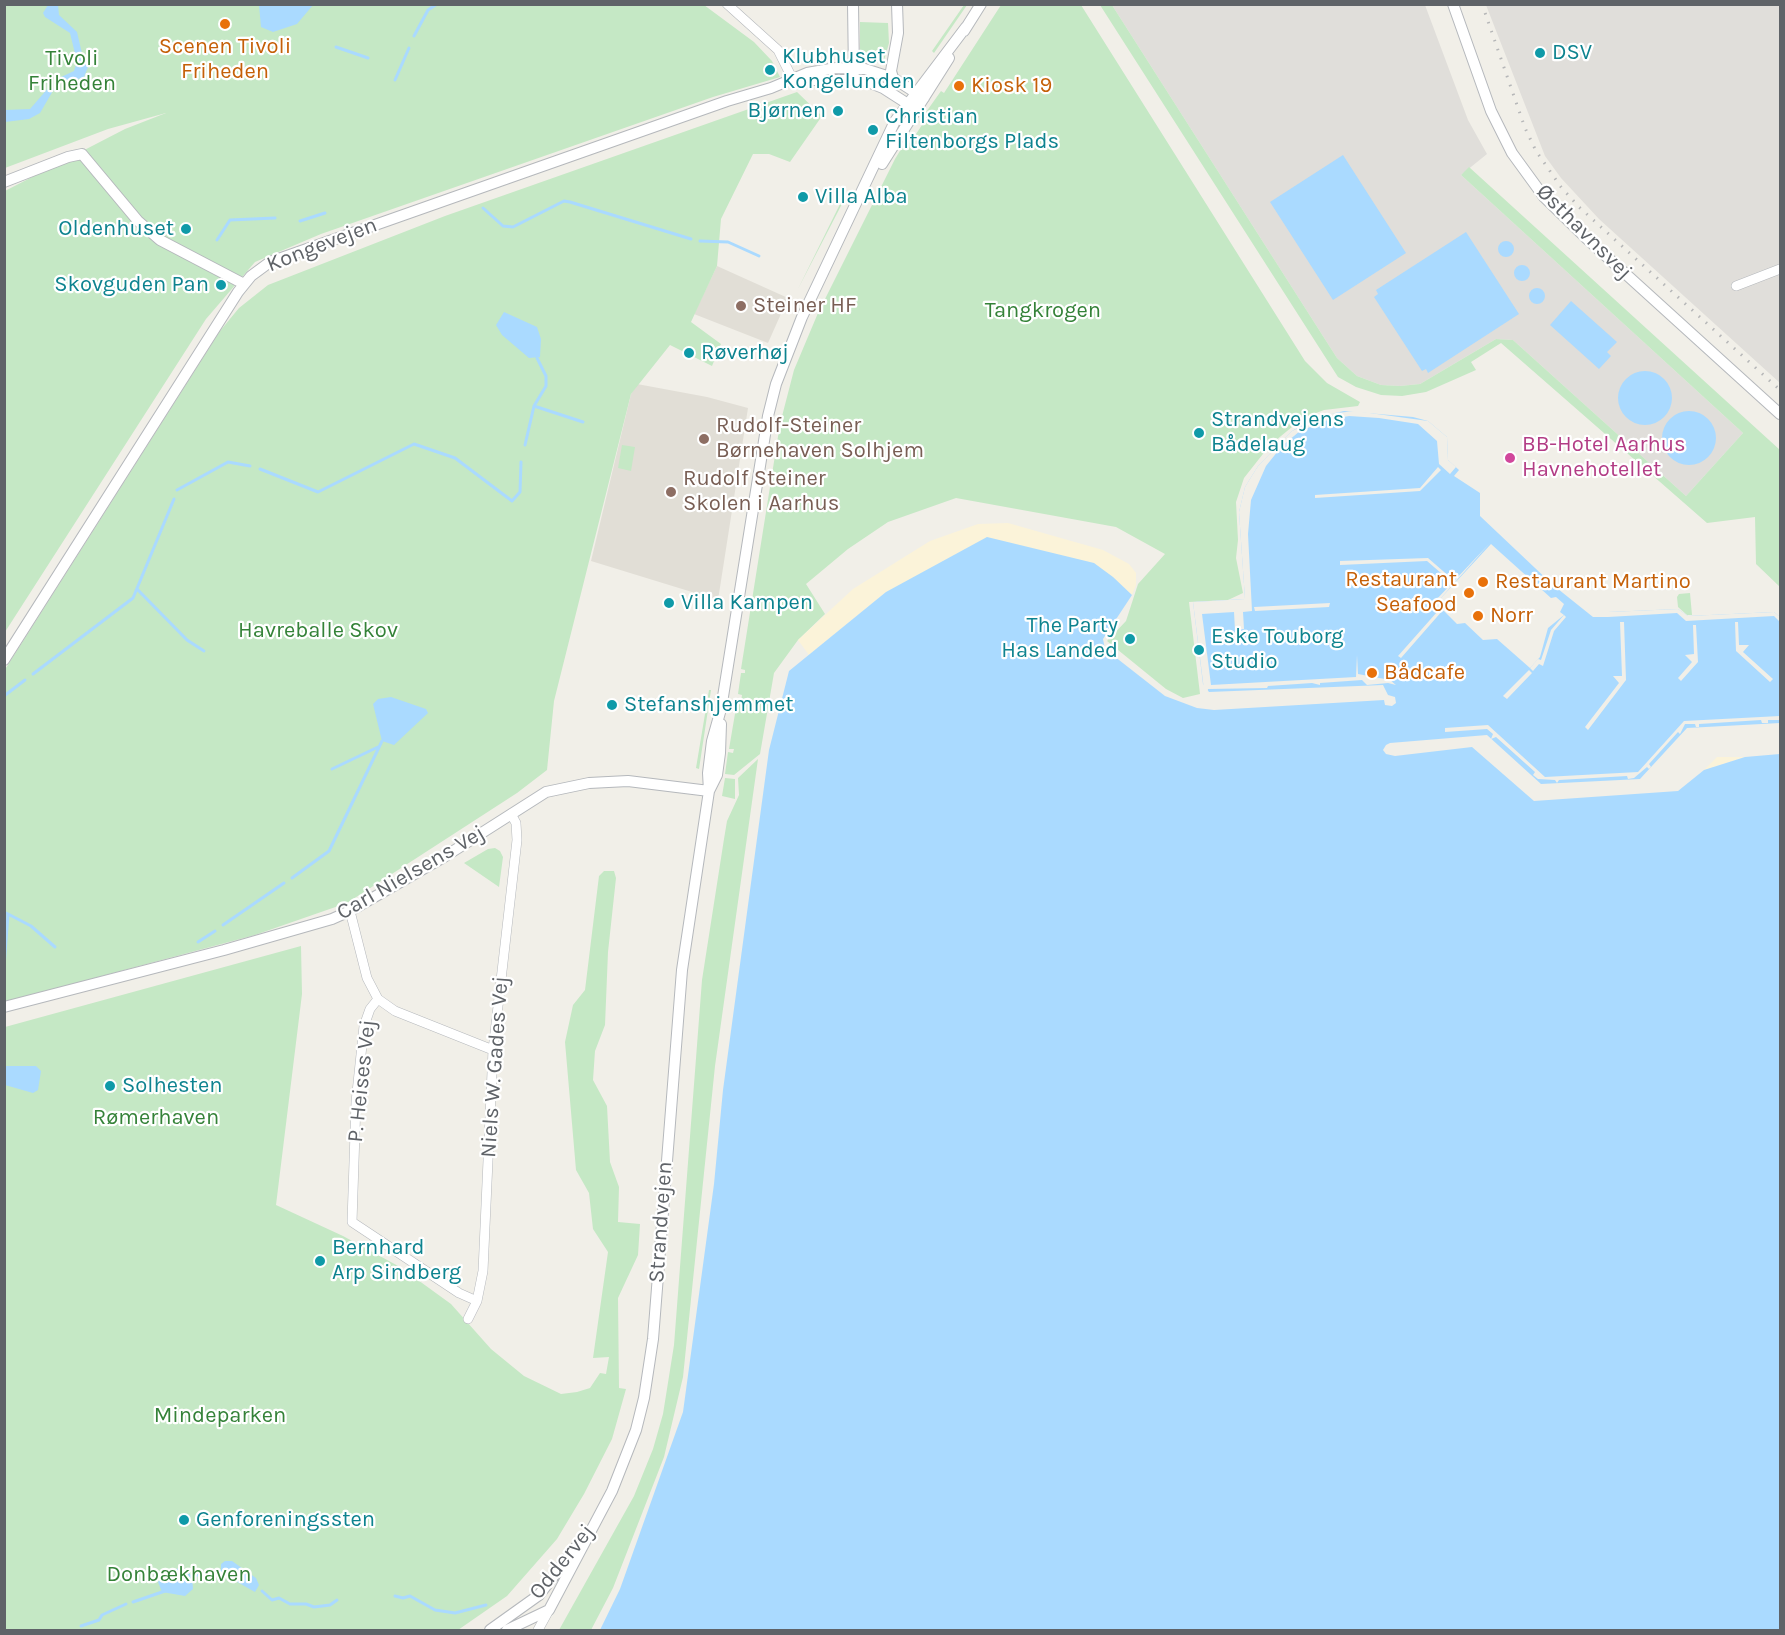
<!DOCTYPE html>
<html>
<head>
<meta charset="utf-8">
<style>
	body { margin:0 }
	#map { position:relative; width:1785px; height:1635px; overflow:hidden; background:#f1efe8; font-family:Karla,sans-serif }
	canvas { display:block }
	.frame { position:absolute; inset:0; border:6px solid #5f6368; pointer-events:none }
</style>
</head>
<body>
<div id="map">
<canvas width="1785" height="1635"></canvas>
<div class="frame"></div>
</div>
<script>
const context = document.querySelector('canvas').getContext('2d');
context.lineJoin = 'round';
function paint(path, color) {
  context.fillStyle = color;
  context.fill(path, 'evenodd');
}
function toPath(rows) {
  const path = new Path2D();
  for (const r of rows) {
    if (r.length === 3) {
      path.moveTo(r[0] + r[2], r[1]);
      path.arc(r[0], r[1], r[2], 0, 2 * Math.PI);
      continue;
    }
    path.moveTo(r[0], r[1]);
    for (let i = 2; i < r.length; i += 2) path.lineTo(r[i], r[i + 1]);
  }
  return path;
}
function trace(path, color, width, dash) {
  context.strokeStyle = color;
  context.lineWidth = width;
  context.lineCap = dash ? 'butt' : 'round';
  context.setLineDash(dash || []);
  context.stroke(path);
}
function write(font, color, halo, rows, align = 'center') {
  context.font = font + ' Karla,sans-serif';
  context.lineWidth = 4.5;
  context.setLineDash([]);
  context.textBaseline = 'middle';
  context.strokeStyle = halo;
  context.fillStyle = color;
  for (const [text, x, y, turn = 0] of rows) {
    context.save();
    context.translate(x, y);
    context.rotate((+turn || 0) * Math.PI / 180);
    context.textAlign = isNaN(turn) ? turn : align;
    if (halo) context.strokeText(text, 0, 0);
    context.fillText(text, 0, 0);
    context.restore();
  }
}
const industrial = toPath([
	[1112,5,1425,5,1468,120,1487,154,1461,175,1743,433,1686,496,1513,340,1496,339,1420,384,1400,386,1381,385,1357,376,1337,358],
	[1486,5,1780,5,1780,383,1599,219,1561,178,1545,156]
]);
const education = toPath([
	[717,266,788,298,768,343,694,314],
	[637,384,707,397,748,408,718,600,591,561,631,394]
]);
const green = toPath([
	[4,5,704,5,754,42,772,61,780,77,713,97,321,234,255,262,206,319,5,632,5,191,125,129,166,113,108,129,5,168],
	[964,5,967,5,934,53,932,51],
	[1001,5,1081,5,1305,361,1327,383,1360,402,1358,406,1324,410,1303,418,1270,445,1244,478,1236,502,1238,540,1236,558,1243,593,1228,600,1189,602,1200,694,1183,698,1166,689,1107,641,1126,621,1138,584,1165,554,1116,527,956,498,888,522,848,549,806,584,825,614,798,640,774,673,760,754,734,775,725,774,728,752,733,753,734,749,729,749,737,702,741,702,742,695,738,694,741,673,745,673,745,670,741,669,780,424,794,370,818,313,895,159,906,141,910,143,922,125,919,122,941,91,944,93],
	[1100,5,1112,5,1337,358,1357,376,1381,385,1400,386,1420,384,1496,339,1513,340,1686,496,1743,433,1461,175,1469,167,1780,450,1780,587,1756,564,1755,517,1707,523,1501,343,1471,362,1476,370,1426,392,1402,396,1381,395,1356,387,1338,377],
	[860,22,888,23,889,43,883,64,860,59],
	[797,92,822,116,790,162,769,154,753,154,721,219,717,266,691,322,721,344,712,366,670,345,631,394,554,701,547,770,517,793,347,903,255,935,5,1002,4,671,220,331,239,308,268,285,445,216],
	[844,195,844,200,798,289,842,200],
	[622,445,635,447,631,471,618,468],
	[1690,593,1692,615,1687,615,1678,607,1677,597,1679,594],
	[709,690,711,690,699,769,696,768],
	[758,759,715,1066,683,1377,664,1457,613,1588,591,1630,559,1630,634,1496,653,1449,663,1414,674,1345,702,980,724,839,727,821,739,795,738,778],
	[725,778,735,779,735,799,722,796],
	[495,848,500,851,503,857,499,887,464,863,488,849],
	[604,871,614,871,616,878,608,952,605,1025,595,1051,593,1080,607,1106,610,1162,619,1187,618,1222,640,1224,638,1255,618,1298,619,1388,626,1389,612,1439,584,1494,557,1539,507,1596,458,1630,5,1630,5,1027,301,946,302,994,276,1205,343,1236,400,1267,451,1304,491,1349,524,1376,561,1394,577,1392,590,1388,600,1373,606,1374,609,1357,593,1358,608,1252,593,1229,589,1193,576,1170,565,1042,573,1005,585,990,599,876]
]);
const sand = toPath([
	[1008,523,1103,550,1129,564,1136,573,1136,585,1132,595,1094,563,886,592,809,655,798,640,853,589,930,541,978,524],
	[1717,757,1745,757,1704,770]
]);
const water = toPath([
	[48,5,58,5,59,15,77,32,84,62,88,67,84,77,66,83,59,78,74,71,77,62,70,33,45,17,43,13],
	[259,5,259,4,313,5,297,24,273,32,261,27],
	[50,86,54,89,40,113,29,119,5,122,5,110,30,109],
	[1343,155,1406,253,1333,300,1270,202],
	[1466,232,1519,314,1428,373,1426,369,1422,371,1374,297,1378,294,1376,290],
	[1506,249,8],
	[1522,273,8],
	[1537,296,8],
	[1571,301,1617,342,1607,352,1611,356,1599,369,1550,325],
	[504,312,537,327,541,339,540,357,529,358,502,335,496,325],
	[1645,398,27],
	[1344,411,1413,417,1428,421,1447,437,1448,460,1459,470,1454,476,1480,493,1480,516,1553,585,1593,617,1608,617,1608,612,1678,609,1688,616,1774,612,1780,617,1780,723,1687,728,1640,779,1541,784,1487,735,1390,743,1386,745,1383,750,1386,754,1395,756,1472,747,1534,801,1678,791,1704,770,1745,757,1780,754,1780,1630,600,1630,620,1589,683,1412,714,1184,723,1090,769,750,789,671,886,592,987,537,1094,563,1113,577,1132,595,1103,639,1105,649,1165,696,1197,708,1214,710,1384,700,1385,705,1392,706,1396,703,1395,697,1388,695,1383,685,1209,692,1203,684,1193,602,1245,599,1239,512,1245,487,1258,466,1292,431,1314,418],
	[1491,544,1551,598,1556,597,1564,604,1560,612,1564,615,1548,628,1540,657,1530,668,1497,639,1483,640,1465,623,1457,624,1440,607,1440,599],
	[1689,438,27],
	[391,697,426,709,428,713,394,745,382,741,373,704,378,699],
	[5,1066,36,1066,41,1071,38,1090,33,1093,5,1085],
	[225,1561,232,1561,256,1578,259,1585,255,1592,221,1573,221,1564],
	[181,1567,192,1576,193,1589,185,1596,162,1592,158,1582,163,1575]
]);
const pier = toPath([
	[1355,411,1428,421,1447,437,1448,460,1456,467,1450,474,1439,464,1437,441,1418,424,1379,418,1349,416,1328,420,1300,431,1282,446,1266,466,1251,500,1248,534,1252,611,1243,612,1244,629,1235,630,1234,612,1202,614,1211,685,1356,677,1357,655,1358,674,1390,680,1396,685,1388,683,1367,685,1362,680,1320,683,1320,685,1312,683,1268,686,1267,688,1208,689,1207,695,1204,690,1193,602,1245,599,1239,512,1245,487,1258,466,1292,431,1328,414],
	[1438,467,1441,470,1420,491,1315,498,1315,495,1420,488],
	[1490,543,1440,599,1440,607,1443,610,1401,658,1398,656,1437,612,1435,601],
	[1428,558,1451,578,1449,580,1427,561,1340,565,1340,561],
	[1330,603,1329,607,1255,611,1254,607],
	[1678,609,1688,616,1774,612,1780,617,1780,622,1774,616,1686,621,1677,613,1608,617,1608,612],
	[1564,615,1566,617,1554,631,1543,666,1539,664,1533,671,1530,668,1538,659,1541,660,1551,630],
	[1620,622,1624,622,1626,680,1588,730,1585,727,1619,683,1613,676,1622,676],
	[1735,622,1738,622,1739,645,1749,645,1743,652,1773,679,1770,682,1736,651],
	[1693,625,1696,625,1698,662,1681,681,1678,678,1692,662,1685,655,1694,654],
	[1529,670,1532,673,1507,699,1503,696],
	[1780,716,1780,720,1768,720,1768,723,1762,723,1761,720,1699,724,1699,727,1696,727,1695,724,1685,724,1680,734,1678,732,1649,764,1651,767,1649,769,1647,767,1634,778,1628,779,1627,776,1559,780,1557,783,1555,780,1538,779,1533,775,1535,772,1496,737,1491,739,1493,734,1487,729,1445,732,1445,728,1488,725,1545,777,1638,772,1684,721]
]);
const stream = toPath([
	[414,36,428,10,437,4],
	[336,47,368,58],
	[395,80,409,48],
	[483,208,503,226,513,227,564,201,570,202,691,239],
	[300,221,325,213],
	[217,240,230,220,275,218],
	[700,241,728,242,759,256],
	[534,406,546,386,546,376,537,358],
	[525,445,534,406,583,422],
	[260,469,318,492,414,444,455,458,512,501,520,492,521,462],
	[177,490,228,462,250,466],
	[137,589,187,640,204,651],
	[33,674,133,598,174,499],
	[4,696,25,680],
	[332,769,378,747],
	[292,878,329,851,382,741],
	[4,912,8,914,4,967],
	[8,914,31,926,55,947],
	[223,925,284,883],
	[198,942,215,931],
	[202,1577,215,1571,223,1572],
	[190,1578,197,1575],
	[262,1591,272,1600,279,1598,290,1604,306,1604,314,1607,330,1605,337,1600],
	[395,1596,403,1598,410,1596,435,1610,455,1613,486,1605],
	[133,1602,165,1591],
	[81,1626,99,1620,102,1615,126,1604]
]);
const minor = toPath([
	[727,4,778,50,793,80],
	[1736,286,1780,269],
	[350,911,367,978,378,999,370,1009,364,1026,356,1102,352,1222,459,1293,477,1301],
	[378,999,395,1011,493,1050],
	[468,1319,477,1301,483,1271,493,1050,517,840,516,823,511,814],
	[538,1630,549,1610]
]);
const tertiary = toPath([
	[853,4,854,73],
	[1453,4,1491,111,1512,153,1544,197,1585,237,1780,414],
	[964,31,981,4],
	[893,78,891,71,898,33,897,4],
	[799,80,863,80,883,88,911,106],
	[882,164,949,58],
	[4,182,68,157,82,154,138,221,160,240,244,284],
	[4,660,238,292,251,276,270,262,727,101,771,88,807,73,836,68,865,69,893,78,924,98],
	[709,791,717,775,720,753,721,724],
	[4,1007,224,950,332,919,350,911,444,857,546,792,589,783,628,781,709,791],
	[490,1630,539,1595,576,1547],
	[507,1630,549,1610,612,1491,636,1430,644,1398,653,1339,682,970,709,791,708,773,712,741,721,709,768,416,776,384,802,317,895,121,966,27]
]);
const rail = toPath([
	[1482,4,1525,128,1536,151,1561,187,1579,207,1780,390]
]);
const markers = [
	[225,24,6,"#e8710a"],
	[1540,53,6,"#0f9aa8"],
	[770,70,6,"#0f9aa8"],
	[959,86,6,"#e8710a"],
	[838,111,6,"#0f9aa8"],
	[873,130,6,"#0f9aa8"],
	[803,197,6,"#0f9aa8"],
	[186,229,6,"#0f9aa8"],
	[221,285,6,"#0f9aa8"],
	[741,306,6,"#8d6e63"],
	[689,353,6,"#0f9aa8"],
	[1199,433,6,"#0f9aa8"],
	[704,439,6,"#8d6e63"],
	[1510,458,6,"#d1479c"],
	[671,492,6,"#8d6e63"],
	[1483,582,6,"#e8710a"],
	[1469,593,6,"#e8710a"],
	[669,603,6,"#0f9aa8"],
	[1478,616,6,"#e8710a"],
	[1130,639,6,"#0f9aa8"],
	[1199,650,6,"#0f9aa8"],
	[1372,673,6,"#e8710a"],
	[612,705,6,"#0f9aa8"],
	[110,1086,6,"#0f9aa8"],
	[320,1261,6,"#0f9aa8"],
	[184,1520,6,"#0f9aa8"]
];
const foodNames = [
	["Scenen Tivoli",225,47,"center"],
	["Friheden",225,72,"center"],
	["Kiosk 19",971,86],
	["Restaurant",1457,580,"right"],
	["Seafood",1457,605,"right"],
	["Restaurant Martino",1495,582],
	["Norr",1490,616],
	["Bådcafe",1384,673]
];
const cultureNames = [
	["DSV",1552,53],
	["Klubhuset",782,57],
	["Kongelunden",782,82],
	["Bjørnen",826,111,"right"],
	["Christian",885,117],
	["Filtenborgs Plads",885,142],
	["Villa Alba",815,197],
	["Oldenhuset",174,229,"right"],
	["Skovguden Pan",209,285,"right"],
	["Røverhøj",701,353],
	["Strandvejens",1211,420],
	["Bådelaug",1211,445],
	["Villa Kampen",681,603],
	["The Party",1118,626,"right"],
	["Has Landed",1118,651,"right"],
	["Eske Touborg",1211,637],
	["Studio",1211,662],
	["Stefanshjemmet",624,705],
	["Solhesten",122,1086],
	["Bernhard",332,1248],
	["Arp Sindberg",332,1273],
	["Genforeningssten",196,1520]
];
const parkNames = [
	["Tivoli",72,59],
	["Friheden",72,84],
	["Tangkrogen",1043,311],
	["Havreballe Skov",318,631],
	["Rømerhaven",156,1118],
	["Mindeparken",220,1416],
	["Donbækhaven",179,1575]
];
const streetNames = [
	["Østhavnsvej",1584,232,45],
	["Kongevejen",322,245,-21],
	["Carl Nielsens Vej",411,873,-30],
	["Niels W. Gades Vej",495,1067,-86],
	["P. Heises Vej",362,1081,-84],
	["Strandvejen",661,1222,-86],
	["Oddervej",562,1562,-51]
];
const educationNames = [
	["Steiner HF",753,306],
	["Rudolf-Steiner",716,426],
	["Børnehaven Solhjem",716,451],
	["Rudolf Steiner",683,479],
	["Skolen i Aarhus",683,504]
];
const hotelNames = [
	["BB-Hotel Aarhus",1522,445],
	["Havnehotellet",1522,470]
];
paint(industrial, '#e0deda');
paint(education, '#e1ded6');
paint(green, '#c5e8c5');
paint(sand, '#fbf3d9');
paint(water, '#aadaff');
paint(pier, '#f1efe8');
trace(stream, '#aadaff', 3);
trace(minor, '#b5b8bc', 10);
trace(tertiary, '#b5b8bc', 12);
trace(minor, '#fff', 9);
trace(tertiary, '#fff', 10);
trace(rail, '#b6b7b8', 3, [1.5, 8]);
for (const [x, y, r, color] of markers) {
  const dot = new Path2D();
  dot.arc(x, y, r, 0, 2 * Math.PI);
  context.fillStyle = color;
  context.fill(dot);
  trace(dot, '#fff', 2);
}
write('22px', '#c56008', '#fff', foodNames, 'left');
write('22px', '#0d838f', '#fff', cultureNames, 'left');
write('22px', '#348238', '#fff', parkNames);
write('22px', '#5f6368', '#fff', streetNames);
write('22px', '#785e54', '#fff', educationNames, 'left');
write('22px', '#b23c85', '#fff', hotelNames, 'left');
</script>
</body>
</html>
